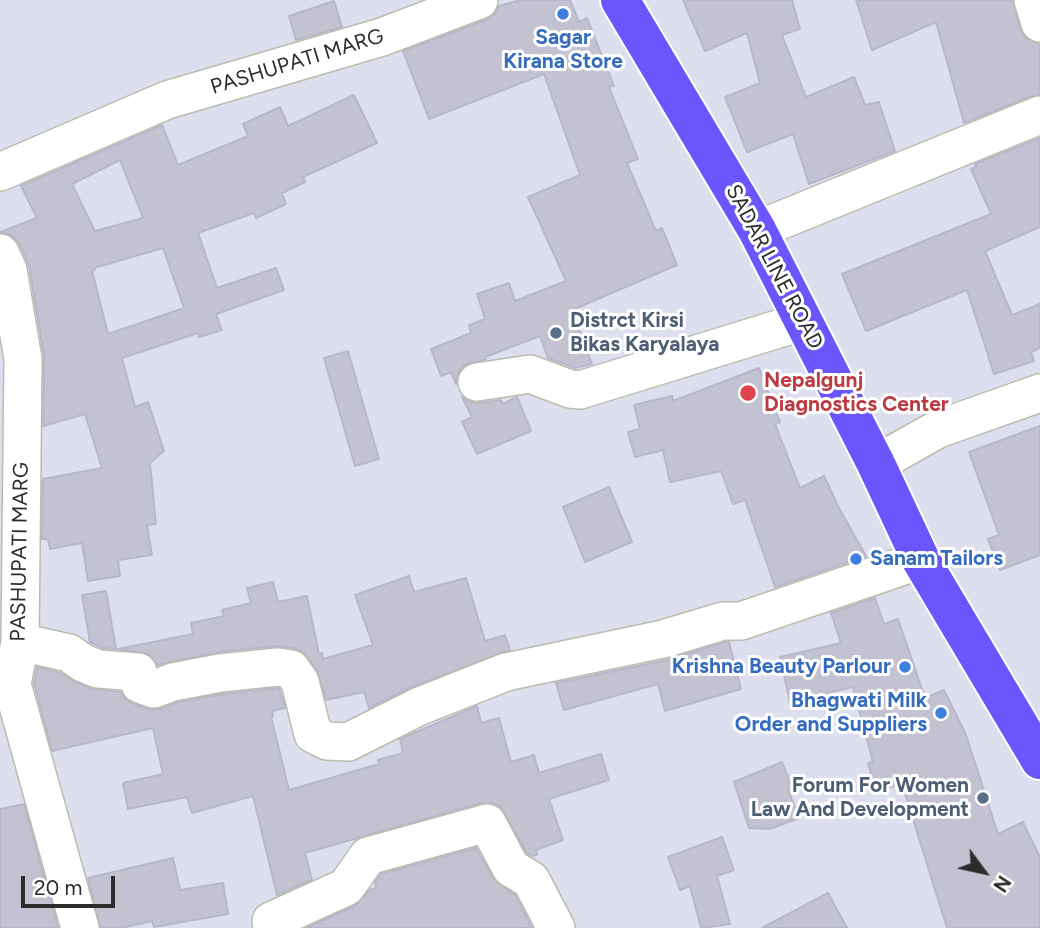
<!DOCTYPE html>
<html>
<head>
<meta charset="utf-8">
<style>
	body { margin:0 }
	#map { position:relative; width:1040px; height:928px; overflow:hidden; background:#dddfef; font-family:Figtree,sans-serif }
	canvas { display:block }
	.north { position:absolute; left:949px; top:837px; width:70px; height:70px; -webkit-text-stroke:5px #fff; paint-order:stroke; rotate:123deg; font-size:19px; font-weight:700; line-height:28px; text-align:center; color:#2c2c2c }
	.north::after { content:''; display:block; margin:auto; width:24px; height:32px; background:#2c2c2c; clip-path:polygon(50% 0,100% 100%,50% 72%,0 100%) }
	.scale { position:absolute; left:21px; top:876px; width:94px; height:32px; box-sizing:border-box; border:4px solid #2c2c2c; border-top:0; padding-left:9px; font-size:21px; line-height:24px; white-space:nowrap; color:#2c2c2c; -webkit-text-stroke:5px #fff; paint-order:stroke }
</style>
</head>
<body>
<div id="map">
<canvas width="1040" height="928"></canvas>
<div class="north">N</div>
<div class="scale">20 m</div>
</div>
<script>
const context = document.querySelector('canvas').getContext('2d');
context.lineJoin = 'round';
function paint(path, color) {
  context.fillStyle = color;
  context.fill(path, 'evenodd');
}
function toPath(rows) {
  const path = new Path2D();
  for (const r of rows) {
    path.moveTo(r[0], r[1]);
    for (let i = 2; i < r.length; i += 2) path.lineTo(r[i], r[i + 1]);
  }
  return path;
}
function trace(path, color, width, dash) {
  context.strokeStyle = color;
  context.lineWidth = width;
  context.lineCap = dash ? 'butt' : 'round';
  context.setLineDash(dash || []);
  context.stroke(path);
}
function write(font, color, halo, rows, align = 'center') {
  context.font = font + ' Figtree,sans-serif';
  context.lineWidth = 6;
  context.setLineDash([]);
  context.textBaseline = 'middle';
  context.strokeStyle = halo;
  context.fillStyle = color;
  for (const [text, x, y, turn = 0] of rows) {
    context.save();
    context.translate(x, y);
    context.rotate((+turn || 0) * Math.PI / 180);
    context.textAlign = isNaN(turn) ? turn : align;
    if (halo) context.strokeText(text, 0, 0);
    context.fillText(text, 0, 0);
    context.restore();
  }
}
const building = toPath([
	[520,0,570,0,579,22,587,18,614,86,609,87,638,159,627,163,656,231,662,228,677,265,572,310,592,364,575,368,548,358,540,336,485,357,486,359,464,365,458,374,456,384,451,372,441,376,431,349,471,333,469,325,485,319,477,294,509,283,515,301,566,281,528,197,580,175,544,74,429,119,403,51,486,20,495,14,499,6,520,0],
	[683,0,792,0,800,29,782,35,806,97,854,77,865,105,879,102,895,151,809,184,793,134,747,152,725,97,760,83,747,33,705,51,683,0],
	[856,0,1013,0,1020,29,1025,38,1040,43,1040,94,1032,96,964,123,936,22,872,50,856,0],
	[334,1,342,27,296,40,289,16,334,1],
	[354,95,377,143,303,177,305,182,282,193,286,204,256,218,254,213,198,233,217,288,276,268,284,290,216,314,222,330,199,337,198,333,122,358,135,407,148,402,164,451,150,463,156,524,147,525,152,555,118,560,120,576,88,581,82,543,50,549,48,539,42,539,43,479,102,468,85,414,43,426,44,356,29,266,19,243,11,235,0,232,37,218,21,186,162,125,178,165,248,136,243,124,280,107,288,126,354,95],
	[120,160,143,218,95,231,72,184,120,160],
	[163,248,184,308,108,334,92,271,95,270,94,268,163,248],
	[1040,138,1040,227,985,251,1012,315,1040,304,1040,348,1031,352,1034,361,994,374,967,290,866,331,842,274,991,214,971,169,976,167,975,164,1040,138],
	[348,351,379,459,355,466,324,358,348,351],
	[759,368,780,422,775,424,800,488,824,476,840,510,866,556,775,587,745,500,733,504,721,471,670,482,663,450,635,457,628,432,640,429,634,405,672,396,673,401,759,368],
	[462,397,470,402,479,403,501,400,503,404,517,397,531,431,477,454,462,422,472,417,462,397],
	[1040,426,1040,555,1000,570,988,539,999,535,969,452,1040,426],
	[609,487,632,542,585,562,563,507,609,487],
	[409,576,414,592,466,578,485,641,505,635,510,650,412,687,369,708,364,692,326,700,317,670,303,652,294,648,276,646,218,652,157,665,148,654,118,649,193,634,191,623,224,616,222,610,251,603,247,588,273,582,278,602,307,596,319,654,322,653,323,659,373,645,355,595,409,576],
	[106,591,116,649,103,648,90,642,82,595,106,591],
	[875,598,884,624,898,619,925,698,944,690,966,735,998,834,1023,822,1040,857,1040,928,947,928,902,784,876,791,868,763,873,762,853,687,790,702,780,657,841,643,831,613,875,598],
	[726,642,729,642,741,689,665,711,658,684,564,710,556,683,667,660,726,642],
	[37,667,60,673,75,682,91,689,121,692,124,698,132,703,148,709,161,709,179,702,223,694,279,688,285,708,272,711,273,717,271,717,289,790,379,764,378,760,403,753,400,739,477,706,481,723,499,718,511,762,534,755,539,773,601,754,609,780,549,799,563,840,536,850,537,855,532,856,527,853,500,806,491,803,481,803,305,853,312,880,277,895,253,796,192,813,187,797,128,809,123,783,163,774,153,728,52,751,34,683,37,667],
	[782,762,792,787,788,789,799,818,770,829,749,828,734,782,782,762],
	[24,804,58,928,0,928,0,809,24,804],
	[722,837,734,870,717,876,730,924,701,928,690,886,680,890,668,857,722,837],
	[476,848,493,878,515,895,532,928,306,928,355,906,369,890,376,888,375,882,381,874,476,848],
	[173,858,180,890,223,883,228,914,154,927,152,921,122,928,100,928,88,878,173,858],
	[828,893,847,928,762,928,828,893]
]);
const minor = toPath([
	[1033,0,1040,23],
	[0,172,167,100,382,37,479,0],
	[757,230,1040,115],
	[0,253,8,270,23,359,20,642,12,684,80,928],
	[477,382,530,374,570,389,580,390,804,321],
	[876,464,938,429,1040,393],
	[20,642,69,653,83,663,98,669,138,672,140,684,154,689,173,682,220,673,278,667,291,669,300,682,313,734,327,741,348,742,420,706,506,672,663,639,723,621,741,621,921,560],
	[272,928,271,921,346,887,368,856,487,823,511,868,531,880,556,928]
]);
const major = toPath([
	[620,0,757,230,876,464,921,560,1040,760]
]);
const markers = [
	[563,14,7,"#3f7fe0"],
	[556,333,7,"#5c6f8a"],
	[748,393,9,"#e0444e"],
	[856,559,7,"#3f7fe0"],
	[905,667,7,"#3f7fe0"],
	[941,713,7,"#3f7fe0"],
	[983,798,7,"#5c6f8a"]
];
const shopNames = [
	["Sagar",563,38,"center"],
	["Kirana Store",563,62,"center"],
	["Sanam Tailors",870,559,"left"],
	["Krishna Beauty Parlour",891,667],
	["Bhagwati Milk",927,701],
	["Order and Suppliers",927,725]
];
const streetNames = [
	["PASHUPATI MARG",297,62,-17],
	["SADAR LINE ROAD",774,267,62],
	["PASHUPATI MARG",20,552,-89]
];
const serviceNames = [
	["Distrct Kirsi",570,321],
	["Bikas Karyalaya",570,345],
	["Forum For Women",969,786,"right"],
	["Law And Development",969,810,"right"]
];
const healthNames = [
	["Nepalgunj",764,381],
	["Diagnostics Center",764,405]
];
paint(building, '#c2c2d0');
trace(building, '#b7b7cb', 2);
trace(minor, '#babdad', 40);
trace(major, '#fff', 42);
trace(minor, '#fff', 37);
trace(major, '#6b55fc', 38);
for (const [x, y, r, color] of markers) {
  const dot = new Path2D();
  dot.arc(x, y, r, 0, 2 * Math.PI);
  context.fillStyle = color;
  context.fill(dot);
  trace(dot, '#fff', 2.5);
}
write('bold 21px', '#366cbe', '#fff', shopNames, 'right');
write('21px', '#2c2c2c', '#fff', streetNames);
write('bold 21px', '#4e5e75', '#fff', serviceNames, 'left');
write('bold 21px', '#be3a42', '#fff', healthNames, 'left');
</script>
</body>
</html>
